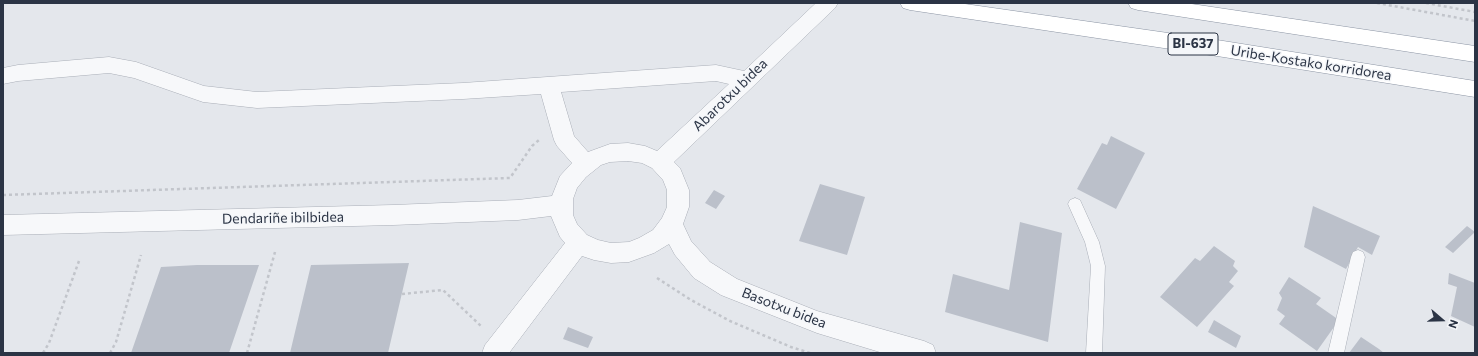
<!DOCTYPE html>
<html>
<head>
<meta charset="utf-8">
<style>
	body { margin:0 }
	#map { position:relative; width:1478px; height:356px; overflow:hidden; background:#e4e7ec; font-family:Commissioner,sans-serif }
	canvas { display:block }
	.frame { position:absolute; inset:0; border:4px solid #2b3445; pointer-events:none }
	.north { position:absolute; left:1422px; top:300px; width:40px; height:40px; -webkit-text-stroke:3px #f4f6f9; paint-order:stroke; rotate:110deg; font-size:11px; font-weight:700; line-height:16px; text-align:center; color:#2b3445 }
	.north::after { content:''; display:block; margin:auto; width:14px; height:18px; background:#2b3445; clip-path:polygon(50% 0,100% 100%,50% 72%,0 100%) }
</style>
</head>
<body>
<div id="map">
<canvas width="1478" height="356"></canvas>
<div class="frame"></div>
<div class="north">N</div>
</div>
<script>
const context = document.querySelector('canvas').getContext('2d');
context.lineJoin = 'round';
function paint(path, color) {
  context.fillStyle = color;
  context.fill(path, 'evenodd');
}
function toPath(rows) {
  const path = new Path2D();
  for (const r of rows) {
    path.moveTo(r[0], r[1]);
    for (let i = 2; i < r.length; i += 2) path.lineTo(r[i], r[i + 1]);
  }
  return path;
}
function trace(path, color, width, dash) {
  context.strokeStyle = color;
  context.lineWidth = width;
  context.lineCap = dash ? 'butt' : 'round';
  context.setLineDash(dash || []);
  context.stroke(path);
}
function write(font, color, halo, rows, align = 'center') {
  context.font = font + ' Commissioner,sans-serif';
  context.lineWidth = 3;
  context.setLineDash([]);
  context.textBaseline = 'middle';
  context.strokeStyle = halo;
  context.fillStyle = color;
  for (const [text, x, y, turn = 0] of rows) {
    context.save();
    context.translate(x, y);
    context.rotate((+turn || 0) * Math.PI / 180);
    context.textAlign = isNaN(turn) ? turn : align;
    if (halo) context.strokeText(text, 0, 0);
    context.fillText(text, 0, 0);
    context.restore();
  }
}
const building = toPath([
	[1111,136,1145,153,1116,209,1077,189,1102,143,1107,145],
	[820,184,865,197,847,255,799,241],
	[714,190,725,196,716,209,705,203],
	[1313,206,1380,236,1372,255,1358,247,1346,269,1304,247],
	[1020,222,1062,233,1048,342,945,312,953,274,1009,290],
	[1467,226,1475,232,1453,253,1445,247],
	[1214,246,1235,261,1233,266,1238,271,1229,282,1234,286,1197,327,1160,297,1195,258,1200,261],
	[409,263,388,353,290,353,311,265],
	[197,265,259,265,229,353,131,353,161,267],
	[1449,273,1475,283,1475,327,1451,316,1457,287,1448,284],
	[1289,277,1321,298,1316,304,1339,320,1317,351,1279,324,1285,316,1277,310,1282,298,1279,293],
	[1214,320,1241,336,1236,348,1208,332],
	[568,327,593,337,588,348,563,339],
	[1361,337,1379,349,1384,353,1349,353]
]);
const path = toPath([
	[1377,3,1475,21],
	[1426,3,1475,12],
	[3,195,510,178,532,146,539,140],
	[657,278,691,300,730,321,791,347,810,353],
	[402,294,443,290,482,327],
	[43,353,49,343,79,261],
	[110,353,116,342,141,255],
	[247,353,275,252]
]);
const lane = toPath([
	[1075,198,1080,200,1099,242,1105,266,1102,353,1086,353,1091,266,1085,242,1068,204,1070,200,1075,198],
	[1358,250,1363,252,1365,257,1344,353,1328,353,1351,257,1353,252,1358,250]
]);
const street = toPath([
	[816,3,838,3,835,8,674,162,680,168,689,190,689,207,683,224,691,241,710,262,737,279,817,311,924,341,933,345,936,353,883,353,817,333,721,295,694,278,675,255,669,244,654,253,629,262,611,263,594,260,582,256,509,353,482,353,485,345,565,243,560,237,551,216,518,220,393,225,3,235,3,215,393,205,518,200,552,196,560,176,572,163,557,146,554,140,541,94,463,99,257,108,203,102,134,78,109,73,18,81,3,84,3,68,18,65,109,57,136,62,204,86,257,92,463,83,716,65,744,71,816,3],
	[716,81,729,84,657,151,645,146,628,143,610,144,588,152,574,136,561,92,716,81],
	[628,161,642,163,652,168,663,180,667,190,667,207,662,218,653,230,639,238,629,242,611,243,598,240,587,235,577,224,573,215,573,199,577,188,586,177,601,165,610,162,628,161]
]);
const highway = toPath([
	[900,3,958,3,1217,40,1475,81,1475,97,1217,56,910,10,903,8,900,3],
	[1128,3,1185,3,1475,46,1475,62,1138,10,1131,8,1128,3]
]);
const shields = [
	[1193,44,50]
];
const shieldNames = [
	["BI-637",1193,44]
];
const streetNames = [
	["Uribe-Kostako korridorea",1311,63,9],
	["Abarotxu bidea",730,95,-44],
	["Dendariñe ibilbidea",283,218,-1],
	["Basotxu bidea",784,308,21]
];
paint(building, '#bbc0ca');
trace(lane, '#a9aeb7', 1);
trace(street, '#a9aeb7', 1);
trace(highway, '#8b94a3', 1);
trace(path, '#c2c5cb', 2.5, [3, 3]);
paint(lane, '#f7f8fa');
paint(street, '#f7f8fa');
paint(highway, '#fff');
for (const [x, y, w] of shields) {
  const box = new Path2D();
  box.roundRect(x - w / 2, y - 11, w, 22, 3);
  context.fillStyle = '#f4f6f9';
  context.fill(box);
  trace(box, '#2b3445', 1);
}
write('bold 13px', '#2b3445', null, shieldNames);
write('14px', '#2b3445', '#f4f6f9', streetNames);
</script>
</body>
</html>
